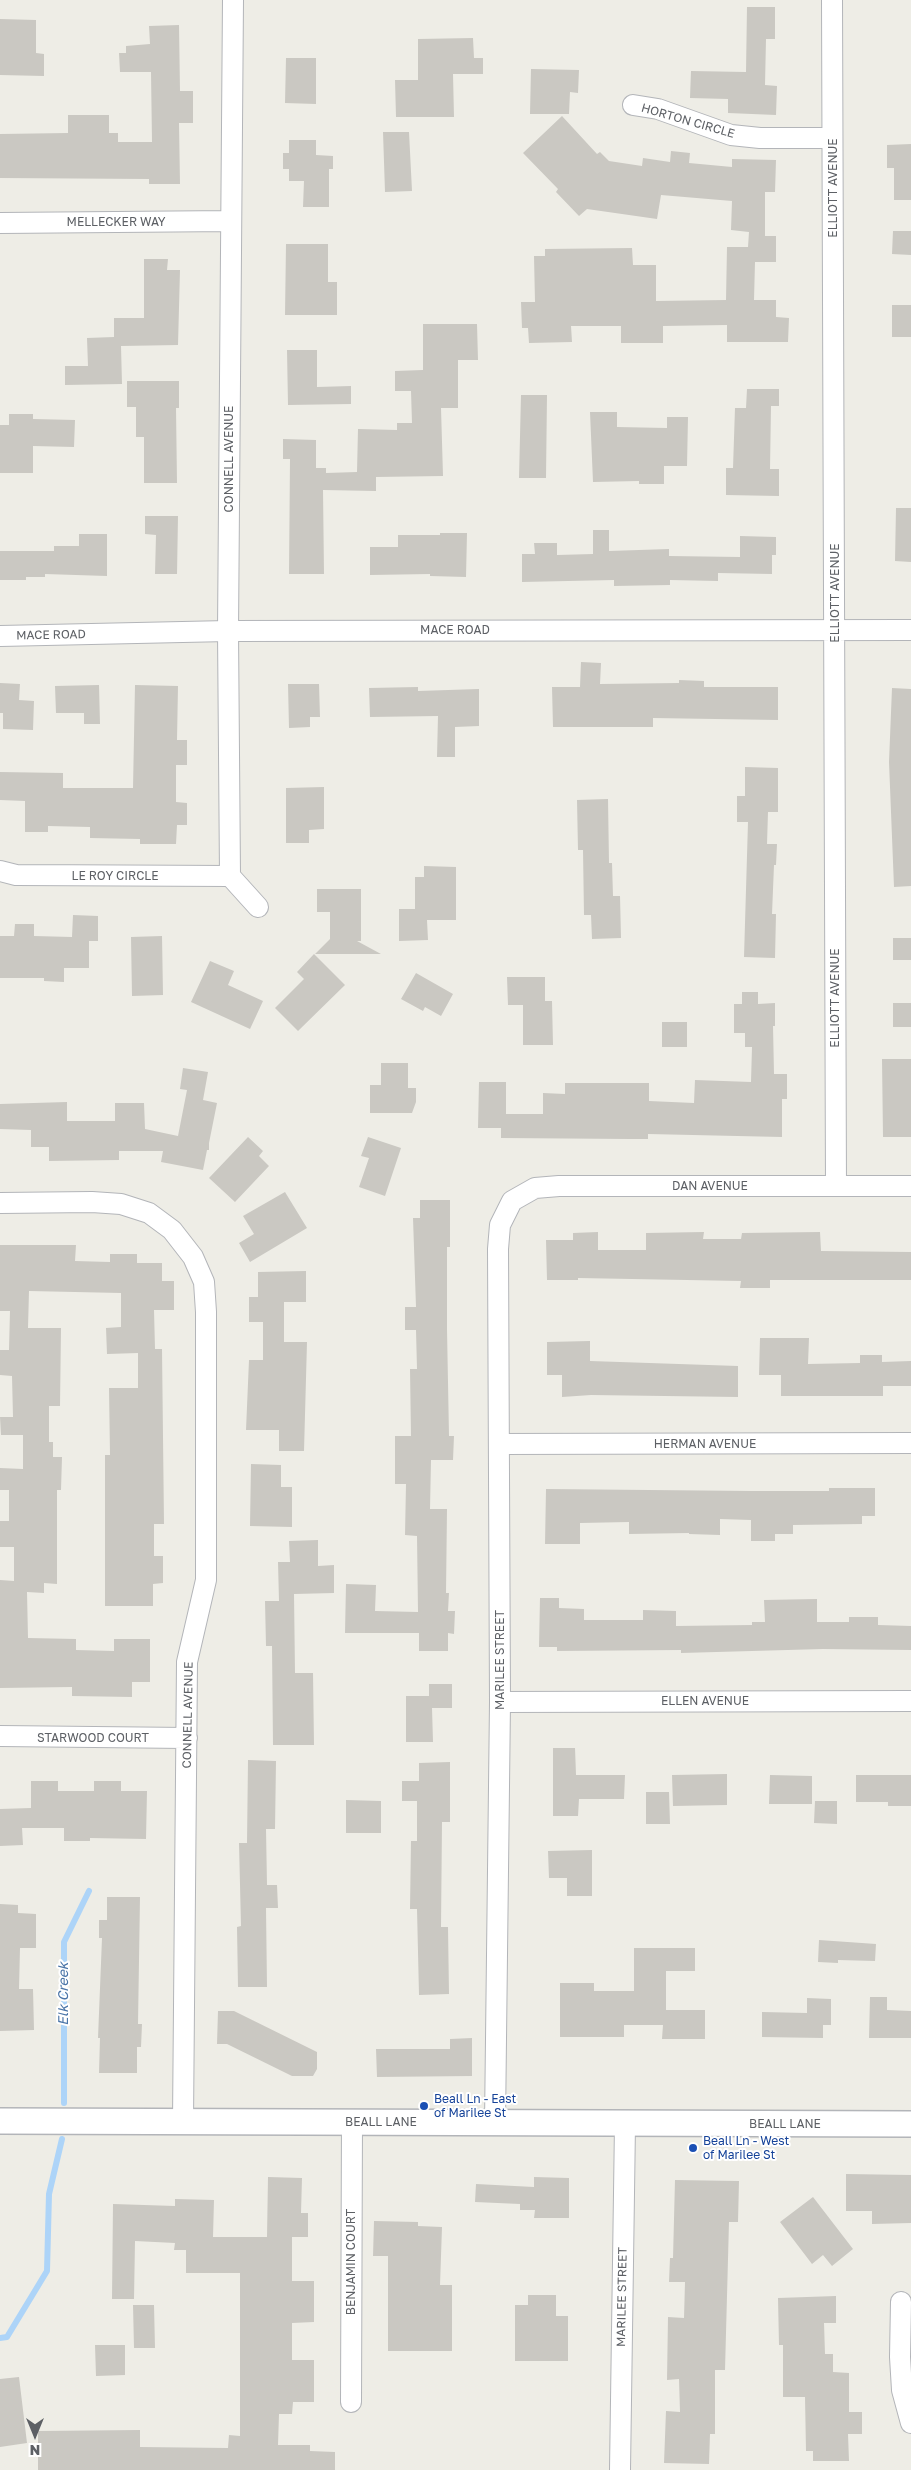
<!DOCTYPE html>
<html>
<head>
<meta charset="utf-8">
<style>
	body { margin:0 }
	#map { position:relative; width:911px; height:2470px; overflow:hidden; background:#eeede6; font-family:"Golos Text",sans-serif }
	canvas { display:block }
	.north { position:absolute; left:10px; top:2410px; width:50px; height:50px; -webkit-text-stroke:4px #fff; paint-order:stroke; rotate:180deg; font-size:14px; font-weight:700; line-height:20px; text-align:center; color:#5d6065 }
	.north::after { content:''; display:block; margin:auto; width:18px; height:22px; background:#5d6065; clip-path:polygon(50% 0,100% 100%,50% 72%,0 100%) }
</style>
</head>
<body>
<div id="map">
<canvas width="911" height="2470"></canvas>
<div class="north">N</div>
</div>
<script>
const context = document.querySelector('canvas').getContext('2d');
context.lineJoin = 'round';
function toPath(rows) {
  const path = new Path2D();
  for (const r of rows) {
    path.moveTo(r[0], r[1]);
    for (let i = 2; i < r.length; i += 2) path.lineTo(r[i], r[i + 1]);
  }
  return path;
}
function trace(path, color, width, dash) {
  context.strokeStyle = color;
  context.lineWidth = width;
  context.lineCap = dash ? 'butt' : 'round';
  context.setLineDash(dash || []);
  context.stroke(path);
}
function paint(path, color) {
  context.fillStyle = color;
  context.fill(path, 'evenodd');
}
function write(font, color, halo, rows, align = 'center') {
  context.font = font + ' "Golos Text",sans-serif';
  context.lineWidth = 4;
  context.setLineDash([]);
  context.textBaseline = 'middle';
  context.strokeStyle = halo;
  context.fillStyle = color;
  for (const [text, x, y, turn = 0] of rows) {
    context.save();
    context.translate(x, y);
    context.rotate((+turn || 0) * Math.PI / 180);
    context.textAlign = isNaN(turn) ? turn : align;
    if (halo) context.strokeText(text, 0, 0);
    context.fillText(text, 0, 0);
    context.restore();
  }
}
const stream = toPath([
	[64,2103,64,1942,89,1891],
	[0,2338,7,2337,47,2271,49,2194,62,2139]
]);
const building = toPath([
	[747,7,775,7,775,39,766,39,765,85,777,86,776,115,728,113,728,99,690,98,691,71,746,72],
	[0,19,36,20,36,53,44,54,44,76,0,75],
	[179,25,180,91,193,91,193,123,179,123,180,184,149,184,149,179,0,178,0,134,68,133,68,115,109,115,109,133,118,133,118,142,152,142,151,72,120,72,119,53,126,53,126,46,150,44,149,26],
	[473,38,474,58,483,58,483,74,453,74,454,117,396,117,395,80,418,80,418,39],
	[286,58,316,58,316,104,285,103],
	[531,69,579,70,578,93,570,92,569,114,530,114],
	[562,116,597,154,600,152,609,161,642,166,643,158,670,162,671,151,690,153,689,163,732,167,732,159,776,160,775,192,765,192,765,236,776,236,776,262,755,262,754,300,776,300,776,317,789,318,788,342,727,342,727,325,663,326,663,343,621,343,621,326,571,326,572,342,529,343,528,328,522,328,521,302,535,302,534,256,545,256,545,249,632,248,633,265,656,265,656,301,726,300,727,247,748,247,749,232,731,230,732,201,661,195,657,219,587,209,579,216,556,192,558,189,523,153],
	[383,132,409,132,412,191,385,192],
	[289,140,316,140,316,155,333,156,333,169,329,169,329,207,303,207,304,181,289,181,289,169,283,169,283,153,289,153],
	[911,144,911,200,894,200,894,168,887,168,887,145],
	[893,231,911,231,911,255,892,254],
	[286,244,328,244,328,282,337,282,337,315,285,315],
	[144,259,168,259,167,270,180,270,178,345,121,346,122,384,65,385,65,366,88,366,87,338,114,337,114,318,144,318],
	[892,305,911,305,911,337,892,337],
	[423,324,477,324,478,360,458,360,458,408,441,408,443,476,376,477,376,491,323,490,324,574,289,574,290,459,283,459,283,439,316,440,316,468,326,468,326,473,357,472,358,429,397,430,397,423,412,423,411,391,395,391,395,371,423,370],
	[287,350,317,350,317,387,351,386,351,404,288,405],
	[127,381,179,381,179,408,176,408,177,483,144,483,144,437,136,437,136,407,127,407],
	[747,389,779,389,779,406,771,406,770,469,779,469,779,496,726,495,726,468,733,468,735,408,746,408],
	[521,395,547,395,546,478,519,478],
	[590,412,617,412,617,427,667,428,667,417,688,417,687,466,664,466,664,484,639,484,639,481,593,482],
	[9,414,33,414,33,419,75,420,74,447,33,446,33,473,0,473,0,425,9,425],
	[896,508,911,508,911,562,895,561],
	[145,516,178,516,177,574,155,574,156,535,145,534],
	[593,530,609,530,609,551,669,549,669,556,740,557,740,536,776,537,776,555,772,555,772,574,718,573,718,581,670,580,670,585,614,586,614,580,522,582,522,554,535,554,534,543,557,543,557,555,593,554],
	[440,533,467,533,466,577,430,576,430,574,370,575,370,547,398,547,398,535,440,535],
	[79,534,107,534,107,576,45,574,45,577,26,577,26,580,0,580,0,551,54,551,54,546,79,546],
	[581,662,601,663,600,684,679,683,679,680,704,681,704,687,778,687,778,720,653,718,653,727,553,727,552,687,580,687],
	[0,683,20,684,19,700,34,701,33,730,3,729,3,713,0,713],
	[288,684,319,684,320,717,310,717,310,727,289,728],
	[99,685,100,724,84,724,84,713,56,713,55,686],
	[135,685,178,686,177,740,187,740,187,765,176,765,176,802,187,803,187,825,177,825,176,844,140,844,140,839,90,838,90,827,48,826,48,832,25,832,25,801,0,800,0,772,63,773,63,788,133,788],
	[418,687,418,691,479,689,479,726,455,727,455,757,437,757,438,716,370,717,369,688],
	[892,688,911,689,911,886,894,887,889,762],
	[745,767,778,768,778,812,768,812,767,844,777,844,776,865,774,865,772,914,776,914,775,958,744,957,748,822,737,822,737,796,745,796],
	[324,787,324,829,309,830,309,843,286,843,286,788],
	[608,799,609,863,612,863,613,896,620,896,621,938,592,939,591,915,584,915,583,850,578,850,577,800],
	[424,866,456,867,456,920,427,920,428,940,399,941,399,909,415,909,415,877,424,877],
	[317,889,361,889,361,941,357,941,381,954,315,954,330,939,330,912,317,912],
	[73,915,98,916,98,941,89,941,89,968,64,968,64,982,44,981,44,978,0,978,0,936,14,936,15,924,34,924,34,936,72,937],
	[162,936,163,995,132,996,131,937],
	[893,938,911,938,911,960,893,960],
	[314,954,345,985,298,1031,275,1008,304,979,297,972],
	[210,961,234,971,228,985,263,1001,250,1029,191,1002],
	[416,973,453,994,441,1016,425,1007,423,1011,401,999],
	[507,977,545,977,545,1001,552,1001,553,1045,523,1045,523,1005,508,1005],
	[742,992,758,992,758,1004,775,1003,775,1026,773,1026,774,1074,787,1074,787,1099,782,1099,782,1137,648,1134,648,1139,630,1139,501,1138,501,1128,478,1128,479,1082,506,1082,506,1114,543,1114,543,1093,565,1094,565,1083,649,1083,649,1101,694,1103,695,1080,751,1082,752,1047,745,1047,745,1033,734,1033,734,1004,742,1004],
	[893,1003,911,1003,911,1027,893,1027],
	[662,1022,687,1022,687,1047,662,1047],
	[882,1059,911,1059,911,1137,883,1137],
	[381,1063,408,1063,408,1088,416,1088,416,1102,412,1113,370,1113,370,1085,381,1085],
	[183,1068,208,1072,203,1100,217,1103,209,1143,209,1150,207,1150,203,1170,161,1162,163,1151,119,1151,119,1160,49,1161,49,1147,31,1147,31,1130,0,1129,0,1104,67,1102,67,1121,115,1121,115,1103,144,1103,145,1129,178,1136,187,1090,180,1089],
	[248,1137,263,1151,259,1156,269,1166,235,1202,209,1178],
	[368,1137,401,1148,385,1196,359,1187,369,1158,361,1156],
	[285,1192,307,1228,250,1262,239,1243,254,1234,243,1216],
	[420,1200,450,1200,450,1247,447,1247,447,1329,449,1436,454,1436,453,1460,431,1460,430,1509,447,1509,446,1593,449,1593,448,1611,455,1611,454,1634,448,1633,448,1651,419,1651,419,1633,345,1633,346,1584,376,1585,375,1611,418,1612,417,1536,405,1535,406,1484,395,1484,395,1436,411,1436,410,1369,417,1369,416,1330,405,1330,405,1307,416,1307,413,1218,420,1218],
	[598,1232,598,1250,646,1250,646,1233,704,1232,703,1239,741,1239,742,1233,820,1232,821,1251,911,1252,911,1280,770,1280,770,1288,740,1288,741,1281,578,1278,578,1280,547,1280,546,1240,573,1240,573,1233],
	[0,1245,76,1245,75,1261,110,1262,110,1254,137,1254,137,1263,162,1263,162,1281,174,1281,174,1310,154,1310,155,1349,162,1349,164,1524,154,1524,154,1556,163,1556,163,1583,153,1584,153,1606,105,1606,105,1455,110,1455,109,1388,138,1388,138,1353,107,1354,106,1328,121,1327,121,1293,29,1291,28,1328,61,1328,60,1406,49,1406,49,1442,53,1442,53,1457,62,1457,61,1490,57,1490,57,1584,44,1583,44,1593,27,1592,28,1638,76,1639,76,1650,114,1651,114,1639,150,1639,150,1682,132,1682,132,1697,72,1696,72,1687,0,1688,0,1580,14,1581,14,1547,0,1547,0,1521,9,1521,9,1490,0,1490,0,1468,23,1469,23,1435,1,1435,0,1417,13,1417,12,1376,0,1375,0,1350,9,1350,10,1311,0,1311],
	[306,1271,306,1302,284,1302,284,1342,307,1342,304,1451,279,1451,279,1430,246,1430,249,1360,263,1360,263,1322,249,1322,249,1297,258,1297,258,1272],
	[760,1338,809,1338,808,1364,860,1363,860,1355,882,1355,882,1362,911,1361,911,1386,883,1386,883,1396,781,1396,781,1375,759,1375],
	[590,1341,590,1361,738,1366,738,1397,591,1395,562,1397,562,1375,547,1375,547,1342],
	[251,1464,281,1465,281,1487,292,1487,292,1527,250,1526],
	[829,1488,875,1488,875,1516,862,1516,862,1524,793,1525,793,1534,775,1534,775,1541,751,1541,751,1520,720,1519,720,1535,689,1534,689,1533,629,1534,629,1522,580,1523,580,1544,545,1544,546,1489,752,1491,829,1491],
	[318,1540,318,1566,334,1565,334,1593,294,1594,295,1673,313,1673,314,1745,273,1745,272,1646,266,1646,265,1601,279,1601,278,1562,290,1562,289,1541],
	[540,1598,559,1598,559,1608,584,1609,584,1620,643,1620,643,1610,676,1611,676,1626,752,1625,752,1622,765,1622,764,1600,817,1599,817,1622,849,1622,849,1617,878,1617,878,1625,911,1626,911,1650,823,1649,681,1653,681,1650,557,1651,557,1647,539,1647],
	[429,1684,452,1684,452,1708,432,1708,433,1742,406,1742,406,1696,429,1696],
	[553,1748,575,1748,576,1775,625,1775,624,1799,579,1799,578,1816,553,1816],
	[248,1760,276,1761,275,1829,266,1829,267,1885,277,1885,278,1908,266,1908,267,1987,238,1987,237,1927,241,1926,239,1843,247,1843],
	[450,1762,450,1822,442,1822,441,1927,448,1927,449,1994,419,1995,417,1909,410,1909,411,1841,417,1841,417,1801,402,1801,402,1781,419,1781,419,1763],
	[727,1774,727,1805,673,1806,672,1775],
	[770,1775,812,1776,812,1804,769,1804],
	[856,1775,911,1775,911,1806,888,1806,888,1802,856,1802],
	[31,1781,58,1781,58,1791,94,1791,94,1781,121,1781,121,1791,147,1791,146,1839,90,1838,90,1841,64,1841,64,1828,22,1828,23,1845,0,1846,0,1809,31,1808],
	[646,1792,669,1792,670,1824,646,1824],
	[346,1800,381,1801,381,1833,346,1833],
	[815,1801,837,1801,837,1824,814,1823],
	[592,1850,592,1896,567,1896,567,1878,549,1878,548,1851],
	[107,1897,140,1897,138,2024,142,2024,141,2047,137,2047,137,2073,99,2073,100,2038,98,2038,102,1938,99,1938,99,1920,107,1920],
	[0,1904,18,1905,18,1913,36,1914,36,1948,20,1948,19,1989,33,1989,34,2030,0,2031],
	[819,1940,876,1944,875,1961,838,1960,838,1963,818,1962],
	[634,1948,695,1948,695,1971,666,1971,666,2010,705,2010,705,2039,662,2039,663,2025,624,2025,624,2037,560,2037,560,1983,594,1983,594,1991,634,1991],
	[870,1997,887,1997,887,2010,911,2011,911,2038,869,2038],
	[807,1998,831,1999,831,2025,823,2025,823,2038,762,2037,762,2012,807,2013],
	[218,2011,234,2011,317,2052,317,2069,313,2076,292,2076,227,2044,217,2044],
	[472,2038,472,2076,377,2077,376,2049,450,2049,450,2039],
	[846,2174,911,2175,911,2223,872,2224,872,2211,846,2211],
	[268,2177,302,2178,301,2213,308,2213,308,2237,292,2237,292,2281,314,2281,314,2322,292,2323,292,2360,314,2360,314,2402,293,2402,292,2414,279,2414,278,2445,310,2445,310,2451,335,2452,335,2470,38,2470,38,2431,140,2430,140,2447,228,2448,229,2435,240,2436,240,2273,186,2273,186,2250,174,2250,175,2243,135,2241,134,2299,112,2299,113,2204,175,2206,175,2199,214,2200,213,2237,267,2237],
	[534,2177,569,2178,569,2218,534,2218,535,2210,520,2210,520,2204,475,2202,476,2184,534,2187],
	[675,2180,739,2181,738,2222,729,2222,725,2370,715,2370,715,2434,710,2434,709,2464,664,2463,666,2411,680,2412,679,2379,667,2380,668,2317,684,2318,685,2282,669,2282,670,2258,673,2258],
	[813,2197,853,2249,832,2266,823,2255,812,2264,780,2222],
	[374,2221,418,2222,418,2226,442,2227,440,2285,452,2285,452,2351,388,2351,388,2256,373,2256],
	[528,2295,556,2295,556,2316,568,2316,568,2361,515,2361,515,2305,528,2305],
	[836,2296,836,2323,824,2323,825,2354,833,2354,833,2372,849,2373,849,2412,862,2412,862,2434,848,2434,849,2461,813,2461,813,2451,806,2451,805,2397,783,2397,783,2345,779,2345,778,2298],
	[133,2305,154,2305,155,2348,134,2348],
	[95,2345,125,2345,125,2375,96,2376],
	[19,2377,27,2443,0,2447,0,2379]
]);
const minor = toPath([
	[233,0,228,631,230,876,258,907],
	[832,0,836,1186],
	[633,105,658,109,731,135,760,138,832,138],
	[0,223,231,221],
	[0,636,228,631,911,630],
	[0,871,16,875,230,876],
	[0,1203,92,1202,121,1204,149,1213,172,1230,193,1257,204,1282,206,1312,206,1580,187,1662,183,2121],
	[499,1444,911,1443],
	[500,1702,911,1701],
	[0,1736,187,1738],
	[495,2123,500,1702,498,1249,500,1225,512,1201,535,1188,559,1186,911,1186],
	[901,2302,900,2357,902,2390,911,2423],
	[351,2402,352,2121],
	[620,2470,625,2124]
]);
const tertiary = toPath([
	[0,2121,911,2124]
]);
const markers = [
	[424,2106,5,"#1a4fb4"],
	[693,2148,5,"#1a4fb4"]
];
const streetNames = [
	["HORTON CIRCLE",688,121,16],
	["ELLIOTT AVENUE",833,188,-90],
	["MELLECKER WAY",116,222],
	["CONNELL AVENUE",229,459,-90],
	["ELLIOTT AVENUE",835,593,-90],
	["MACE ROAD",455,630],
	["MACE ROAD",51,635,-1],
	["LE ROY CIRCLE",115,876],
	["ELLIOTT AVENUE",835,998,-90],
	["DAN AVENUE",710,1186],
	["HERMAN AVENUE",705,1444],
	["MARILEE STREET",500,1660,-90],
	["ELLEN AVENUE",705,1701],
	["CONNELL AVENUE",188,1715,-89],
	["STARWOOD COURT",93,1738],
	["BEALL LANE",381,2122],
	["BEALL LANE",785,2124],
	["BENJAMIN COURT",351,2262,-90],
	["MARILEE STREET",622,2297,-89]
];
const transitNames = [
	["Beall Ln - East",434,2099],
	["of Marilee St",434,2113],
	["Beall Ln - West",703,2141],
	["of Marilee St",703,2155]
];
const waterNames = [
	["Elk Creek",64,1994,-90]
];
trace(stream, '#add4f8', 6);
paint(building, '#cac8c2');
trace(minor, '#b3b5b9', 22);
trace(tertiary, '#b3b5b9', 28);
trace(minor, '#fff', 20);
trace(tertiary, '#fff', 25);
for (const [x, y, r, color] of markers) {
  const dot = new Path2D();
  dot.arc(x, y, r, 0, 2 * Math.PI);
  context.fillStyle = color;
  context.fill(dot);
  trace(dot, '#fff', 2);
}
write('12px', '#5d6065', '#fff', streetNames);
write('12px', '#164399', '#fff', transitNames, 'left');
write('italic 14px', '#4b75a8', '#fff', waterNames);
</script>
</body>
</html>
